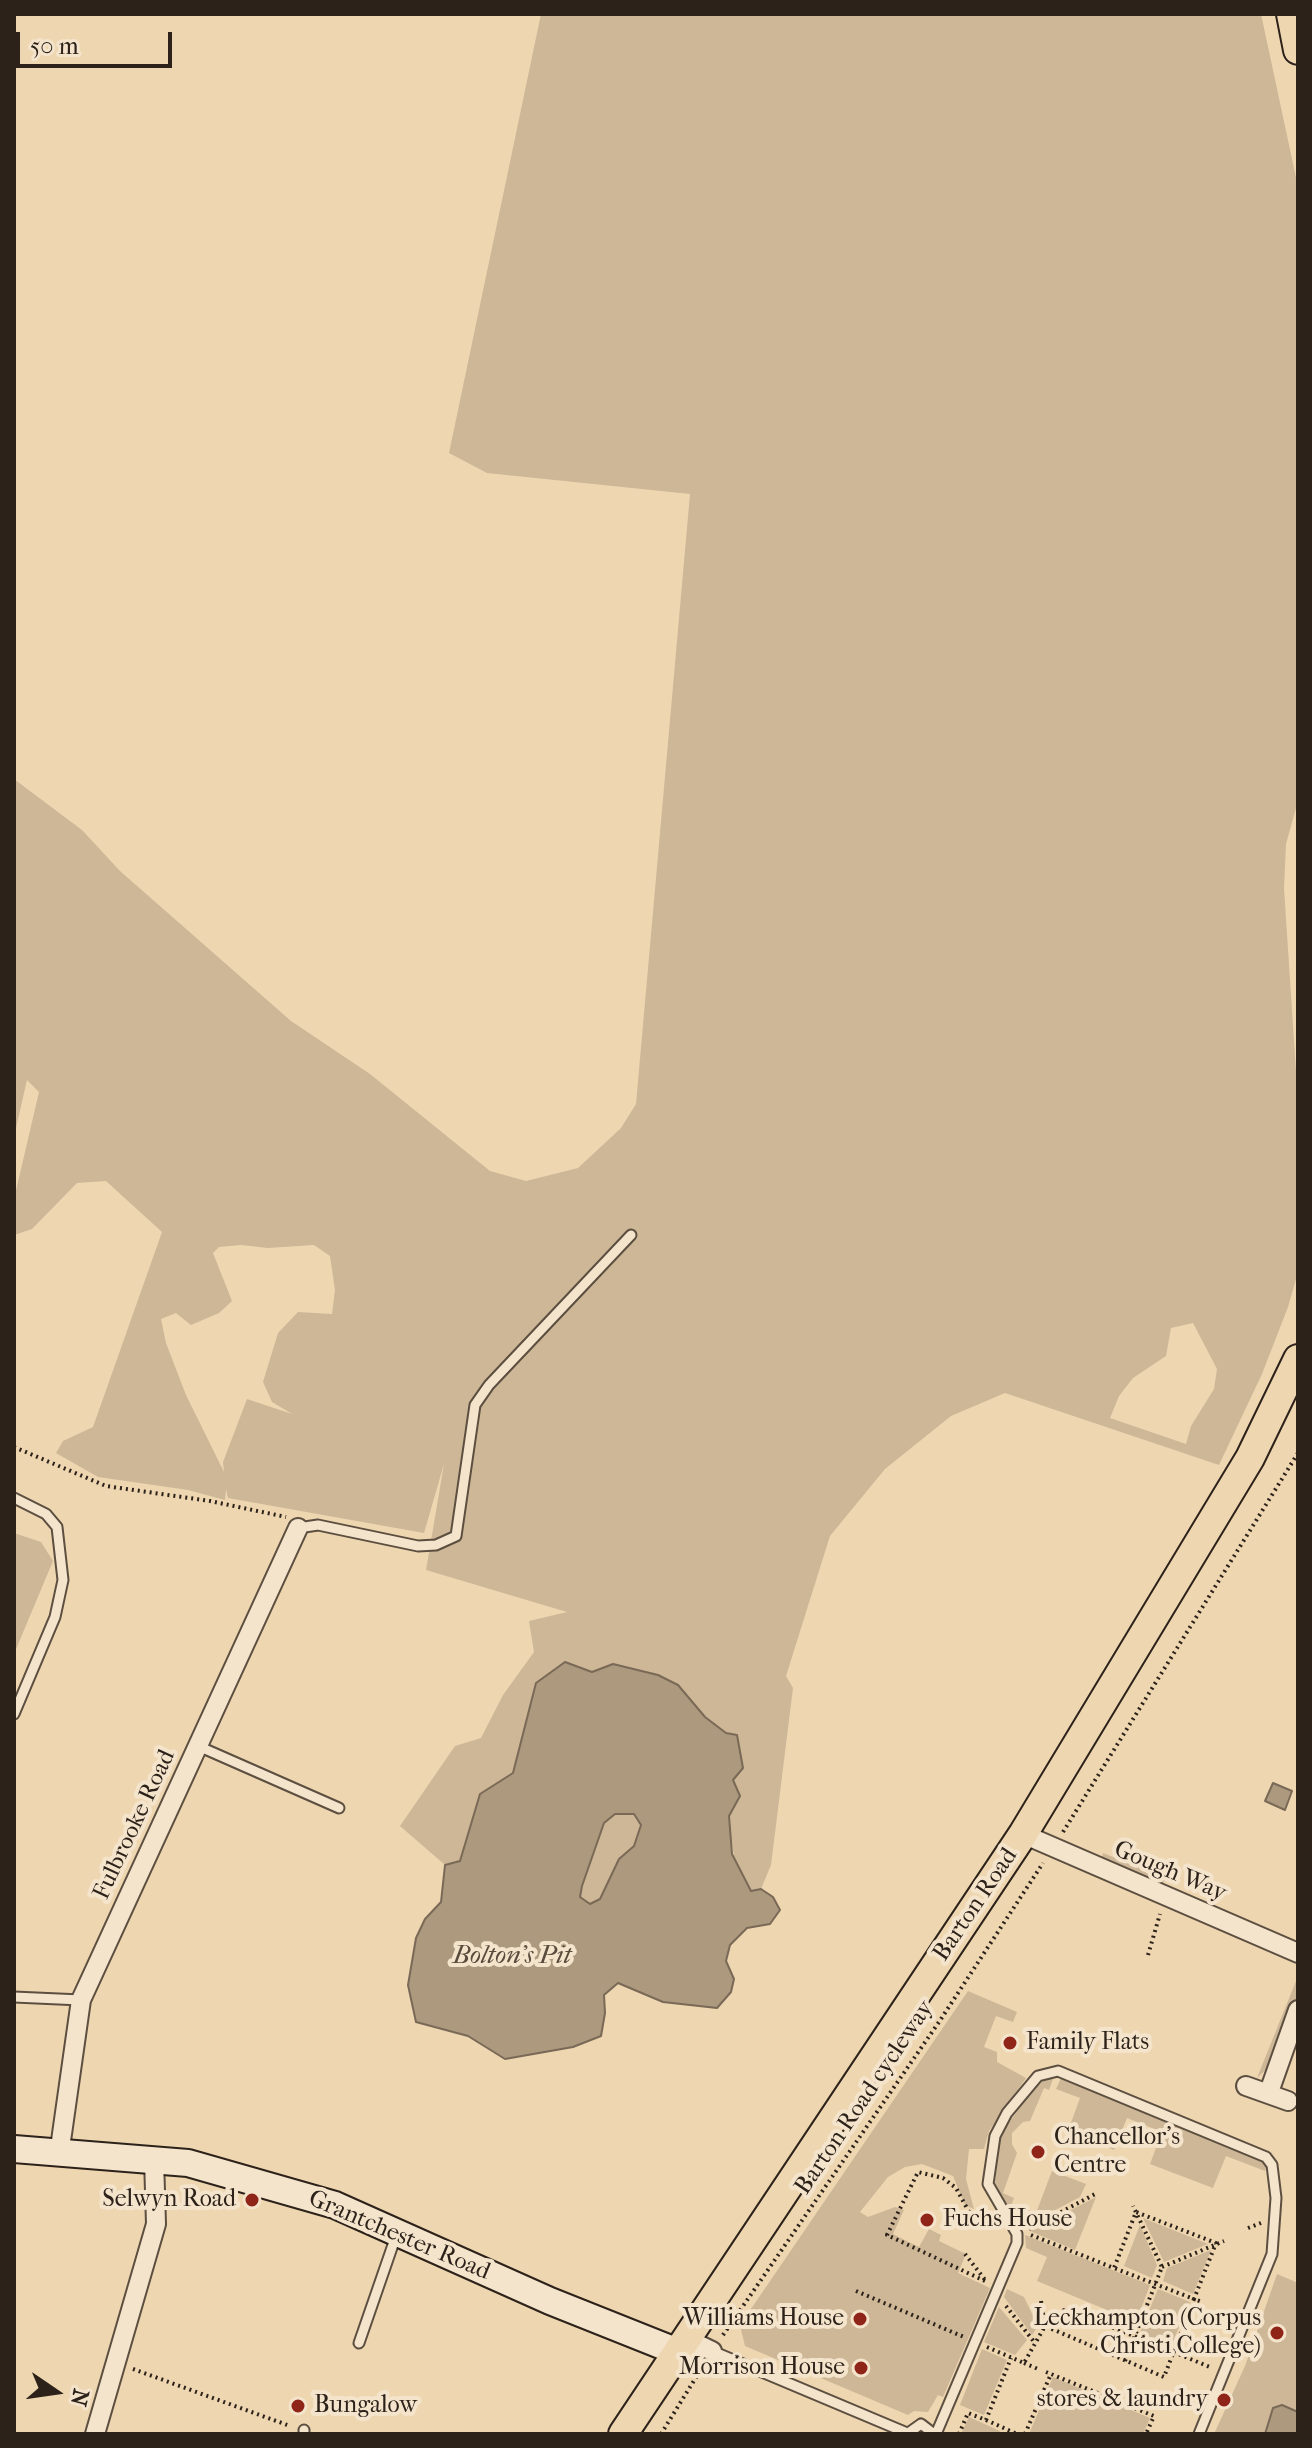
<!DOCTYPE html>
<html>
<head>
<meta charset="utf-8">
<style>
	body { margin:0 }
	#map { position:relative; width:1312px; height:2448px; overflow:hidden; background:#eed6b1; font-family:"IM FELL French Canon",serif }
	canvas { display:block }
	.frame { position:absolute; inset:0; border:16px solid #2c221a; pointer-events:none }
	.north { position:absolute; left:16px; top:2352px; width:80px; height:80px; -webkit-text-stroke:6px #f4e4cc; paint-order:stroke; rotate:103deg; font-size:22px; font-weight:700; line-height:32px; text-align:center; color:#2c221a }
	.north::after { content:''; display:block; margin:auto; width:28px; height:36px; background:#2c221a; clip-path:polygon(50% 0,100% 100%,50% 72%,0 100%) }
	.scale { position:absolute; left:16px; top:32px; width:156px; height:36px; box-sizing:border-box; border:4px solid #2c221a; border-top:0; padding-left:10px; font-size:24px; line-height:28px; white-space:nowrap; color:#2c221a; -webkit-text-stroke:6px #f4e4cc; paint-order:stroke }
</style>
</head>
<body>
<div id="map">
<canvas width="1312" height="2448"></canvas>
<div class="frame"></div>
<div class="north">N</div>
<div class="scale">50 m</div>
</div>
<script>
const context = document.querySelector('canvas').getContext('2d');
context.lineJoin = 'round';
function paint(path, color) {
  context.fillStyle = color;
  context.fill(path, 'evenodd');
}
function toPath(rows) {
  const path = new Path2D();
  for (const r of rows) {
    path.moveTo(r[0], r[1]);
    for (let i = 2; i < r.length; i += 2) path.lineTo(r[i], r[i + 1]);
  }
  return path;
}
function trace(path, color, width, dash) {
  context.strokeStyle = color;
  context.lineWidth = width;
  context.lineCap = dash ? 'butt' : 'round';
  context.setLineDash(dash || []);
  context.stroke(path);
}
function write(font, color, halo, rows, align = 'center') {
  context.font = font + ' "IM FELL French Canon",serif';
  context.lineWidth = 8;
  context.setLineDash([]);
  context.textBaseline = 'middle';
  context.strokeStyle = halo;
  context.fillStyle = color;
  for (const [text, x, y, turn = 0] of rows) {
    context.save();
    context.translate(x, y);
    context.rotate((+turn || 0) * Math.PI / 180);
    context.textAlign = isNaN(turn) ? turn : align;
    if (halo) context.strokeText(text, 0, 0);
    context.fillText(text, 0, 0);
    context.restore();
  }
}
const green = toPath([
	[541,14,1261,14,1298,187,1298,801,1286,844,1284,888,1298,1102,1298,1272,1288,1307,1262,1374,1219,1465,1005,1393,951,1416,885,1469,830,1536,786,1676,793,1688,771,1865,761,1889,751,1891,736,1867,730,1833,729,1816,740,1796,733,1780,742,1768,738,1744,705,1717,678,1685,658,1675,613,1664,592,1672,564,1662,536,1683,513,1773,480,1794,460,1862,445,1865,400,1826,455,1746,481,1738,503,1695,534,1652,529,1621,567,1612,426,1570,444,1464,424,1533,228,1498,226,1489,225,1500,188,1490,98,1477,56,1453,63,1441,93,1427,162,1232,106,1181,77,1183,32,1229,14,1235,14,1199,39,1092,27,1080,14,1137,14,779,82,830,120,871,291,1021,370,1074,490,1171,526,1181,578,1168,621,1128,636,1104,690,494,487,473,449,453],
	[241,1245,268,1248,314,1245,330,1256,335,1290,332,1314,298,1312,278,1333,263,1382,272,1402,292,1414,247,1399,223,1462,224,1472,186,1395,166,1343,161,1319,176,1313,191,1325,219,1313,232,1301,213,1253,219,1247],
	[1193,1323,1217,1369,1214,1389,1191,1426,1186,1444,1110,1418,1119,1396,1133,1378,1166,1356,1171,1328],
	[14,1533,41,1542,53,1561,14,1654],
	[615,1814,634,1814,641,1825,634,1846,619,1859,600,1899,590,1904,580,1897,582,1886,604,1823],
	[1103,1853,1166,1878,1163,1883,1102,1857],
	[1298,1976,1298,1999,1271,2065,1257,2078],
	[968,1991,1017,2012,1013,2022,996,2016,984,2047,997,2052,997,2062,1026,2078,989,2131,984,2149,969,2149,966,2179,974,2209,965,2205,953,2176,922,2164,905,2167,888,2177,860,2212,868,2217,895,2207,904,2210,893,2234,919,2247,929,2229,941,2235,939,2241,966,2254,958,2273,990,2288,943,2397,938,2395,928,2412,914,2411,908,2415,745,2346,740,2325],
	[1054,2076,1049,2090,1044,2088,1030,2121,1023,2122,1012,2133,1012,2144,1017,2153,1003,2193,1014,2198,1009,2211,995,2183,999,2144,1004,2130,1029,2094,1047,2077],
	[1061,2078,1263,2158,1267,2164,1265,2171,1226,2156,1213,2188,1150,2164,1162,2132,1127,2118,1114,2150,1068,2131,1080,2098,1056,2089],
	[1052,2171,1086,2184,1080,2197,1027,2225,1022,2217,1025,2208,1036,2213],
	[1096,2197,1075,2250,1030,2231],
	[1143,2218,1208,2244,1164,2262],
	[1140,2225,1157,2265,1152,2278,1124,2266],
	[1025,2235,1150,2285,1136,2322,1037,2281,1047,2257,1026,2248],
	[1211,2250,1193,2294,1163,2281,1167,2268],
	[1277,2274,1298,2283,1298,2434,1214,2434,1245,2366],
	[1007,2289,1024,2297,1038,2326,1032,2335,1004,2297],
	[1158,2289,1190,2302,1171,2346,1140,2333],
	[999,2307,1027,2340,1015,2355,984,2342],
	[982,2349,1007,2360,984,2415,960,2405],
	[1053,2377,1150,2418,1143,2434,1029,2434],
	[969,2417,1000,2431,999,2434,961,2434]
]);
const water = toPath([
	[565,1662,592,1672,613,1664,658,1675,678,1685,705,1717,726,1733,737,1735,743,1768,733,1780,740,1796,729,1816,732,1854,751,1891,761,1889,773,1897,780,1910,770,1924,747,1928,730,1945,726,1961,734,1979,731,1992,717,2008,663,2002,618,1983,604,1995,605,2013,601,2036,573,2047,505,2059,468,2036,416,2022,408,1985,416,1938,425,1919,441,1902,445,1865,460,1861,480,1794,513,1773,536,1683,565,1662],
	[615,1814,634,1814,641,1825,634,1846,619,1859,600,1899,590,1904,580,1897,582,1886,604,1823,615,1814],
	[1273,1783,1292,1791,1285,1810,1265,1801,1273,1783],
	[1282,2405,1298,2412,1298,2434,1265,2434,1273,2408,1282,2405]
]);
const path = toPath([
	[14,1447,106,1486,210,1501,286,1517],
	[1063,1832,1298,1453],
	[1148,1955,1160,1914],
	[1248,2228,1261,2223],
	[1029,2229,1097,2193],
	[1031,2235,1114,2268,1136,2212,1216,2243,1194,2299,1114,2268],
	[965,2254,986,2281],
	[1162,2267,1224,2241],
	[985,2281,887,2235,918,2172,943,2178,956,2188,969,2212,991,2220],
	[856,2291,964,2337],
	[1041,2301,1045,2326,1053,2321,1060,2322,1065,2308,1210,2367],
	[1006,2306,1035,2343],
	[723,2335,939,2022,1043,1863],
	[987,2347,1024,2363,1045,2326,1164,2377,1194,2299,1202,2302],
	[1125,2361,1162,2267,1133,2206],
	[1024,2363,1038,2369],
	[133,2369,290,2426],
	[1046,2372,1154,2416,1146,2434],
	[986,2420,1017,2434],
	[661,2434,703,2366],
	[959,2434,968,2413,986,2420,1011,2358],
	[1025,2434,1051,2374]
]);
const lane = toPath([
	[14,1498,46,1514,57,1527,63,1580,55,1617,14,1714],
	[298,1528,318,1525,418,1546,436,1545,456,1536,475,1405,489,1385,631,1235],
	[198,1746,339,1808],
	[14,1997,81,2000],
	[359,2343,396,2236],
	[712,2351,907,2433],
	[304,2434,304,2430],
	[907,2434,921,2424,934,2434],
	[936,2434,1017,2243,1017,2234,988,2184,995,2136,1007,2113,1038,2076,1058,2071,1266,2157,1272,2165,1276,2198,1272,2254,1199,2434]
]);
const street = toPath([
	[1023,1834,1298,1953],
	[1246,2086,1288,2101],
	[1269,2092,1298,2010],
	[59,2155,81,2000,298,1528],
	[687,2339,712,2351],
	[95,2434,156,2224,154,2159]
]);
const secondary = toPath([
	[14,2149,188,2163,335,2205,550,2301,678,2352]
]);
const primary = toPath([
	[1291,14,1298,50],
	[623,2434,1023,1834,1250,1458,1298,1359]
]);
const markers = [
	[1010,2043,8,"#8f2418"],
	[1038,2152,8,"#8f2418"],
	[252,2200,8,"#8f2418"],
	[927,2220,8,"#8f2418"],
	[860,2319,8,"#8f2418"],
	[1277,2333,8,"#8f2418"],
	[861,2368,8,"#8f2418"],
	[1224,2400,8,"#8f2418"],
	[298,2406,8,"#8f2418"]
];
const streetNames = [
	["Fulbrooke Road",135,1825,-65],
	["Gough Way",1170,1872,23],
	["Barton Road",976,1905,-56],
	["Barton Road cycleway",865,2098,-56],
	["Grantchester Road",399,2236,23]
];
const poiNames = [
	["Family Flats",1026,2043,"left"],
	["Chancellor's",1054,2138,"left"],
	["Centre",1054,2166,"left"],
	["Selwyn Road",236,2200],
	["Fuchs House",943,2220,"left"],
	["Williams House",844,2319],
	["Leckhampton (Corpus",1261,2319],
	["Christi College)",1261,2347],
	["Morrison House",845,2368],
	["stores & laundry",1208,2400],
	["Bungalow",314,2406,"left"]
];
const waterNames = [
	["Bolton’s Pit",512,1957]
];
paint(green, '#cdb797');
paint(water, '#ac997e');
trace(water, '#796956', 2);
trace(lane, '#5c4f40', 13);
trace(street, '#5c4f40', 22);
trace(secondary, '#2c221a', 30);
trace(primary, '#2c221a', 32);
trace(path, '#2c221a', 4, [2, 4]);
trace(lane, '#f4e4cc', 9);
trace(street, '#f4e4cc', 18);
trace(secondary, '#f4e4cc', 26);
trace(primary, '#eed6b1', 28);
for (const [x, y, r, color] of markers) {
  const dot = new Path2D();
  dot.arc(x, y, r, 0, 2 * Math.PI);
  context.fillStyle = color;
  context.fill(dot);
  trace(dot, '#f4e4cc', 3);
}
write('24px', '#2c221a', '#f4e4cc', streetNames);
write('24px', '#2c221a', '#f4e4cc', poiNames, 'right');
write('italic 26px', '#594c3d', '#f4e4cc', waterNames);
</script>
</body>
</html>
